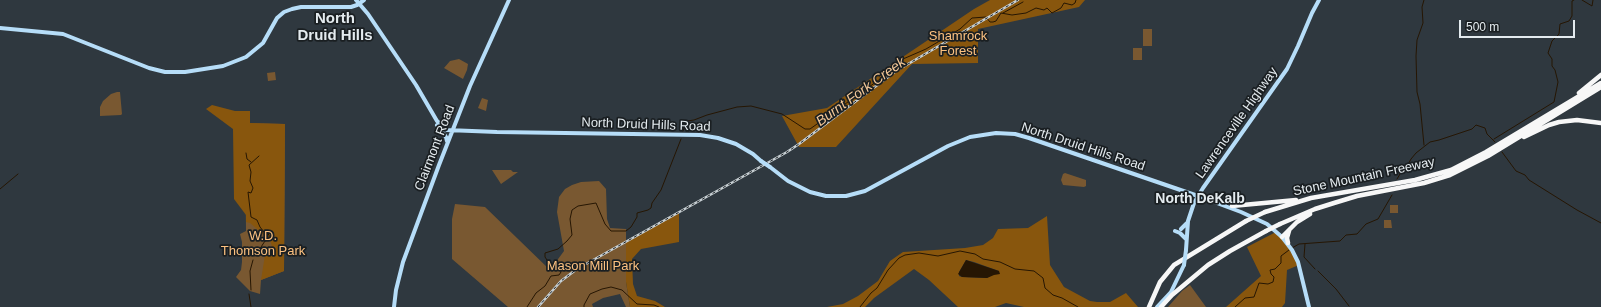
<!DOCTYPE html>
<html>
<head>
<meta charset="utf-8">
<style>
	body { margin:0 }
	#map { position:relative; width:1601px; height:307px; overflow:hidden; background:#2f383f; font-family:Helvetica,sans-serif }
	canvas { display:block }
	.scale { position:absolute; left:1459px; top:20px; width:116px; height:18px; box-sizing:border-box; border:2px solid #e4ebef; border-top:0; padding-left:5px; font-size:12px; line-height:14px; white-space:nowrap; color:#e4ebef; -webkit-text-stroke:3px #1a1f22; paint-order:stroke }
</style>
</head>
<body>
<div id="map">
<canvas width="1601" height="307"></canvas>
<div class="scale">500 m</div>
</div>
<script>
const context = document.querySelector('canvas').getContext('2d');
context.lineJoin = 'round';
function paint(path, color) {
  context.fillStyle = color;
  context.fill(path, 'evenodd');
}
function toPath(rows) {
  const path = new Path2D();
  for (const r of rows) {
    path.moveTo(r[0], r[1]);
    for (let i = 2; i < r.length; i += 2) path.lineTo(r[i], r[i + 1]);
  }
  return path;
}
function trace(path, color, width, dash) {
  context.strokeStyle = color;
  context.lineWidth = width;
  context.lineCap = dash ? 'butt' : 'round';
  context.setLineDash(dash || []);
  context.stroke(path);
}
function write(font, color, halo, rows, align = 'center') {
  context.font = font + ' Helvetica,sans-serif';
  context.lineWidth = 3.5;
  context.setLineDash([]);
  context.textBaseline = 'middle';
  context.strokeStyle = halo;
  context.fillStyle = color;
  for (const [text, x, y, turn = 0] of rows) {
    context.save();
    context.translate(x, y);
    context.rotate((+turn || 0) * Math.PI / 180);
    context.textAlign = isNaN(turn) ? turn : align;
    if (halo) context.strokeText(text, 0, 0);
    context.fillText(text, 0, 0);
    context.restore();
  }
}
const green = toPath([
	[1143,29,1152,29,1152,46,1143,46],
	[1133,48,1142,48,1142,60,1133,60],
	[459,59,468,64,467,70,463,79,444,68,450,61],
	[275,72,276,80,268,81,267,73],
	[117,92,120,92,122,114,121,115,100,116,100,107,103,101,111,94],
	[482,98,488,100,486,111,478,108],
	[245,123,285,124,284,271,261,280,260,294,250,291,236,277,241,270,242,262,242,242,240,234,246,231],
	[492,170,511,170,513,172,518,172,501,184],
	[1065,173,1086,180,1086,186,1084,187,1063,185,1061,180,1063,174],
	[599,181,606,189,607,219,610,228,626,229,626,282,630,307,626,307,620,294,603,298,592,304,593,307,508,307,452,259,452,219,455,204,485,207,550,270,564,251,557,212,559,197,565,189,572,185,581,182],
	[1390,205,1398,205,1398,213,1390,213],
	[1384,220,1391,220,1392,228,1384,228],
	[1190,285,1206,307,1168,307,1182,291]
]);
const forest = toPath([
	[990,0,1085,0,1079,7,978,29,978,63,912,64,836,147,799,147,782,116,827,108,974,9],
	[212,105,235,111,250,111,250,123,285,124,284,271,261,280,265,255,274,253,270,240,250,223,246,222,246,215,234,199,233,129,206,109],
	[679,212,679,242,641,249,632,259,633,284,637,296,655,301,665,307,630,307,626,282,626,242],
	[1047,216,1050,265,1064,287,1090,301,1097,302,1110,302,1126,293,1138,307,1024,307,1006,303,995,307,958,307,929,280,914,269,874,298,865,307,827,307,843,304,858,296,878,281,890,261,903,252,965,248,983,245,993,238,998,229,1028,228],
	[966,260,974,262,999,271,987,278,962,277,959,276,959,272],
	[1276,232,1287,244,1299,265,1287,270,1285,303,1282,307,1226,307,1261,276,1247,247]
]);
const water = toPath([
	[966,260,999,271,1000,274,994,275,987,278,962,277,958,274]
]);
const stream = toPath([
	[1424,0,1422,7,1423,23,1417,40,1416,56,1417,92,1420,104,1424,145],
	[1582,0,1592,6,1593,0],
	[1003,13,1023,2],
	[683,131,687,121,694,120,707,115,737,107,751,106,782,114,805,129,810,129,890,72,903,59,926,49,960,29,972,18,986,17,990,22,993,22,996,21,1001,13,1012,15,1026,13,1036,8,1044,10,1047,8,1052,13,1061,8,1064,3,1072,5,1075,3,1076,0],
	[1494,139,1554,102,1558,82,1555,70,1552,66,1552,59,1548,53,1552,41,1559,34,1560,24,1569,21,1572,16,1572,1,1574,0],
	[1502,152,1516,171,1525,175,1529,180,1577,210,1601,223],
	[246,153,247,159,251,162],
	[259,156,249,165,251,172,250,181,253,188,251,193,248,192,251,217,257,220,260,227,264,232],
	[1397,179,1403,169,1406,168,1411,159,1416,153,1430,142,1439,140,1472,129,1476,125,1485,128,1487,134,1495,142],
	[0,189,18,174],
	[1305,244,1304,257,1315,269],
	[1292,248,1299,244,1340,241,1346,235,1357,234,1366,224,1378,219,1392,195],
	[255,256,265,241,269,239,269,235,267,233],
	[1318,271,1336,289,1349,306],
	[251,290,250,271,253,260],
	[249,294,251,307],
	[527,307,536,293,545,286,551,276,559,275,561,272,560,269,547,260,545,257,545,253,558,249,567,241,572,235,570,219,572,210,578,206,596,203,605,224,611,231,626,231,631,227,637,217,637,213,648,210,651,208,652,203,661,190,681,139],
	[584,307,584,305,590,294,602,289,611,287,622,290,637,304,654,305,659,307],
	[860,307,871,293,877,288,888,270,899,258,905,255,919,253,938,256,960,251,975,254,983,259,1000,262,1015,269,1034,271,1043,278,1045,288,1053,295,1062,298,1078,307],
	[1235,307,1245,298,1254,297,1259,283,1268,284,1273,282,1274,277,1271,274,1270,270,1275,269,1281,263,1281,256,1289,250]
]);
const major = toPath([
	[356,0,368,14,416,85,437,121,447,130,497,132,700,135,718,138,736,144,753,154,761,161],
	[0,28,63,34,149,68,165,72,185,72,223,66,246,57,263,43,277,18,284,12,292,9,301,7,351,7,357,5,364,0],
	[437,125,446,137,447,141],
	[770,167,788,181,810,192,826,196,846,196,865,191,948,146,970,137,996,133,1015,134,1029,138,1198,196,1241,212,1267,224,1282,237,1292,250,1298,262,1309,307],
	[1199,196,1204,196,1225,204],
	[1181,229,1187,223],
	[1175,231,1180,233,1186,239],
	[1186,250,1188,221,1194,203,1203,188,1287,69,1298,46,1312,13,1319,0],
	[394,307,396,290,403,262,439,165,470,86,509,0],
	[1157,307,1171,292,1184,265]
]);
const highway = toPath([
	[1579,93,1601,75],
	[1524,137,1549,125,1559,122,1577,120,1601,123],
	[1232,206,1296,200],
	[1265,212,1311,198,1415,180,1451,170,1486,152,1601,83],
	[1280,224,1315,209,1334,203,1357,196,1424,183,1450,175,1488,156,1601,87],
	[1282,237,1297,222,1310,214],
	[1288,243,1287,238,1289,231],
	[1149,307,1160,282,1174,265,1246,221],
	[1161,307,1172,295,1208,265,1230,251,1266,231]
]);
const rail = toPath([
	[538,307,561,281,577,269,787,152,799,144,896,71,1018,0]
]);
const majorBridge = toPath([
	[761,161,770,167],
	[1184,265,1186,250]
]);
const highwayBridge = toPath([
	[1246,221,1265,212],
	[1266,231,1280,224]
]);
const parkNames = [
	["Shamrock",958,36],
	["Forest",958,51],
	["W.D.",263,236],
	["Thomson Park",263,251],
	["Mason Mill Park",593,266]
];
const streetNames = [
	["Lawrenceville Highway",1237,123,-55],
	["North Druid Hills Road",646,125,2],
	["North Druid Hills Road",1083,147,18],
	["Clairmont Road",435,148,-69],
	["Stone Mountain Freeway",1364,177,-12]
];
const waterNames = [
	["Burnt Fork Creek",861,92,-36]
];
const neighbourhoodNames = [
	["North DeKalb",1200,199]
];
const quarterNames = [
	["North",335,19],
	["Druid Hills",335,36]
];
paint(green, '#795831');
paint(forest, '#88560d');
paint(water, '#261603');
trace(stream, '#261603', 1);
trace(major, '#b6ddf8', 4);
trace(highway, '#f7f7f7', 4.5);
trace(rail, '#c7cfd3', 2.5);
trace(rail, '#1a1f22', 1, [3]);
trace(majorBridge, '#b6ddf8', 4);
trace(highwayBridge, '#f7f7f7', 4.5);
write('13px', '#fdc281', '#1a1f22', parkNames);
write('13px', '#e4ebef', '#1a1f22', streetNames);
write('italic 14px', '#f5c999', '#1a1f22', waterNames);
write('bold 14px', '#e4ebef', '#1a1f22', neighbourhoodNames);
write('bold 15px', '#e4ebef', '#1a1f22', quarterNames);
</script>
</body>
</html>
